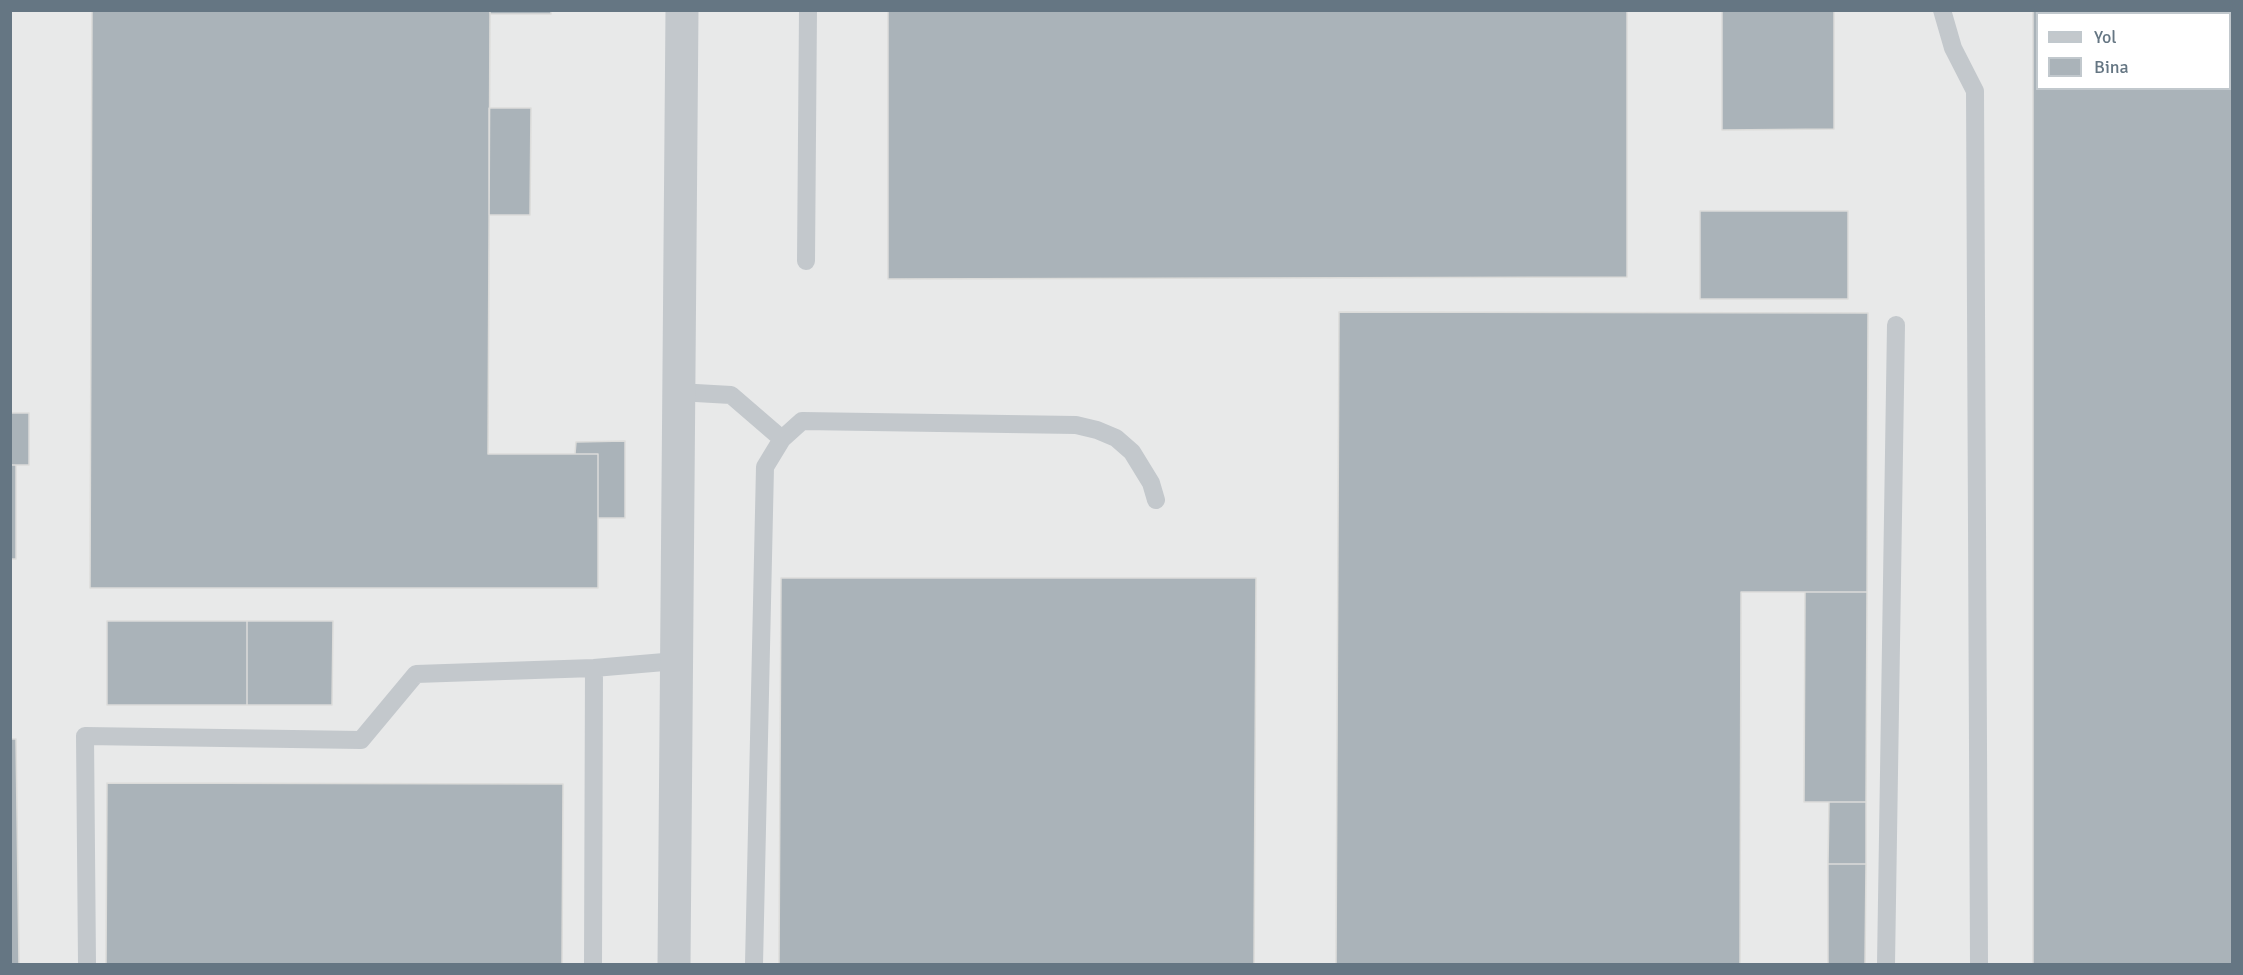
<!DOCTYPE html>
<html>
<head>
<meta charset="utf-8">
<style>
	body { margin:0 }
	#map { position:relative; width:2243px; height:975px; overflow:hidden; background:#fafaf8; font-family:Signika,sans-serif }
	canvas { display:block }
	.frame { position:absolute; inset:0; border:12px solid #657683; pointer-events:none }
	.legend { position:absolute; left:2036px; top:12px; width:195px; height:78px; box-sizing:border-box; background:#fff; border:2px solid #c1c8cd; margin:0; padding:8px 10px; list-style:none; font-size:18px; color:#657683 }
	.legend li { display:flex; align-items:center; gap:12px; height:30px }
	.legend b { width:30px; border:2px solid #c1c8cd }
</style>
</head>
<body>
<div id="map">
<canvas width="2243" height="975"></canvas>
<div class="frame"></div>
<ul class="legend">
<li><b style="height:8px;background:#c3c8cc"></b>Yol</li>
<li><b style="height:16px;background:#aab3b9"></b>Bina</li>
</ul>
</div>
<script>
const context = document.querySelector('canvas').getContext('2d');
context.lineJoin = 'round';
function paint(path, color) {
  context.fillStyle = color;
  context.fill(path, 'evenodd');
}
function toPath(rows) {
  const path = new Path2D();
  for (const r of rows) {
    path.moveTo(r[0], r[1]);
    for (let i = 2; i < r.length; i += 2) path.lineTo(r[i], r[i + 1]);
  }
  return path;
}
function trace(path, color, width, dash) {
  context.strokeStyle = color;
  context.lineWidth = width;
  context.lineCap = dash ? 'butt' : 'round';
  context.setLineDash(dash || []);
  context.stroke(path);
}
const built = toPath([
	[11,11,2232,11,2232,964,11,964],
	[2038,14,2230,14,2230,88,2038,88]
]);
const building = toPath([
	[92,10,490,10,488,454,598,454,598,588,90,588,92,10],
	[490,10,551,10,551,14,490,14,490,10],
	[888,10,1627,10,1627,277,888,279,888,10],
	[1722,10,1834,10,1834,129,1722,130,1722,10],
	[2033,10,2232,10,2232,964,2033,964,2033,10],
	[2038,14,2230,14,2230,88,2038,88,2038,14],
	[489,108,531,108,530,215,489,215,489,108],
	[1700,211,1848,211,1848,299,1700,299,1700,211],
	[1339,312,1868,313,1867,592,1741,592,1740,964,1336,964,1339,312],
	[10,413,29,413,29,465,10,465,10,413],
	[625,441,625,518,598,518,598,454,575,454,576,442,625,441],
	[10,465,16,465,16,559,10,559,10,465],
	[781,578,1256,578,1254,964,779,964,781,578],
	[1805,592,1867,592,1866,802,1804,802,1805,592],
	[107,621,247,621,247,705,107,705,107,621],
	[247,621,333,621,332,705,247,705,247,621],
	[10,739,16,739,19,964,10,964,10,739],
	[107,783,563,784,562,964,106,964,107,783],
	[1829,802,1866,802,1866,864,1828,864,1829,802],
	[1828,864,1866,864,1865,964,1828,964,1828,864]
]);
const service = toPath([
	[1942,10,1953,48,1975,91,1979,964],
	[806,261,808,10],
	[678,392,731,395,782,439],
	[87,964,85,736,361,740,416,674,594,668,676,661],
	[593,964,594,668],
	[754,964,765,467,782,439,802,421,1076,425,1097,430,1116,438,1132,452,1151,483,1156,500],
	[1886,964,1896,325]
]);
const minor = toPath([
	[674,964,682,10]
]);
paint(built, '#e8e9e9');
paint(building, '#aab3b9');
trace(building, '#dcdcda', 1.5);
trace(service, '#c3c8cc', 18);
trace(minor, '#c3c8cc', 33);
</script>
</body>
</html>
